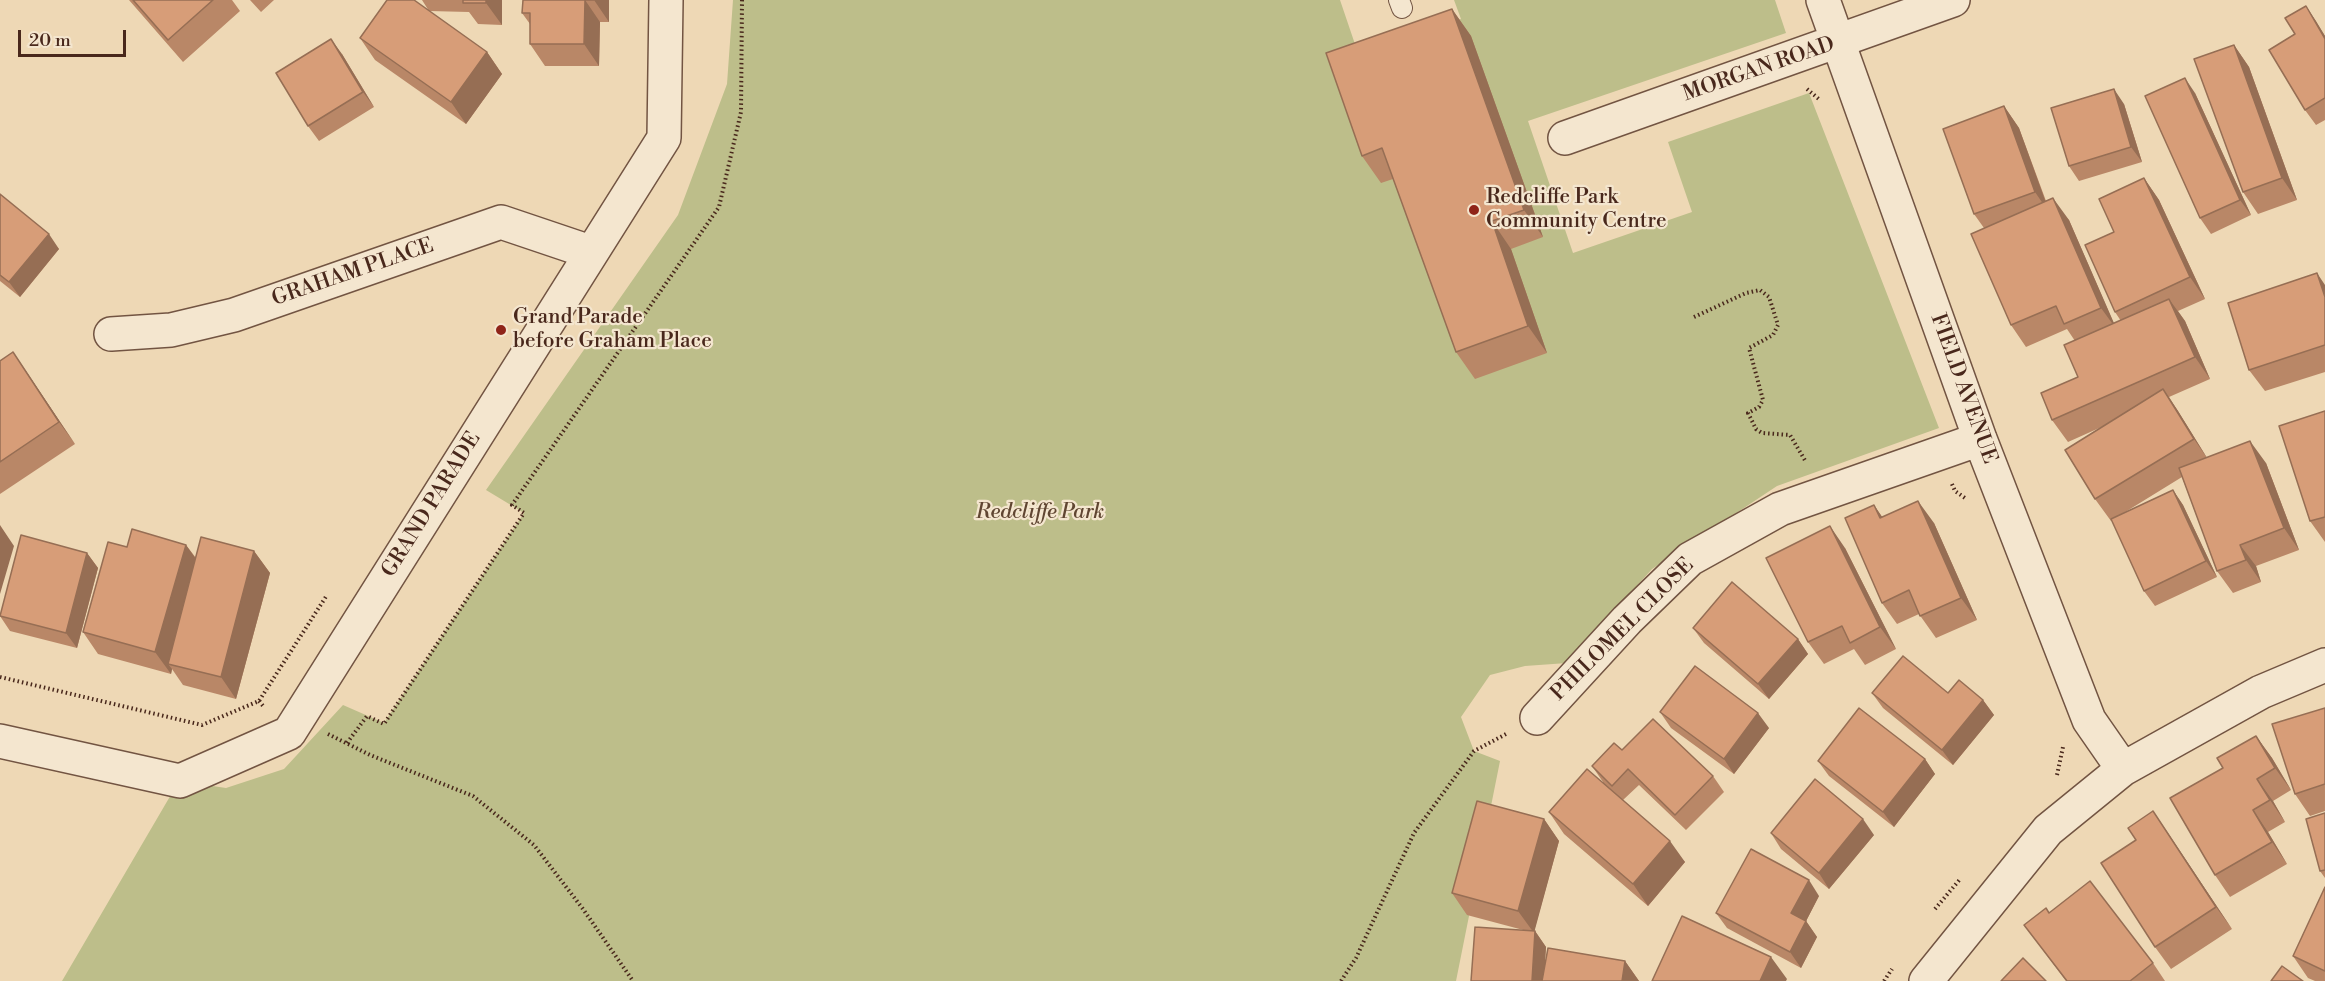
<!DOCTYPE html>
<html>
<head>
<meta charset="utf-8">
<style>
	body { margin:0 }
	#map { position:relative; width:2325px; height:981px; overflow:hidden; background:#eed8b5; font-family:"Libre Bodoni",serif }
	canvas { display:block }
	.scale { position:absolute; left:18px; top:30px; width:108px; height:27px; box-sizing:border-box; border:3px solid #49281c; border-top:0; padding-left:8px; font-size:18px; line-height:21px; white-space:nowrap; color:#49281c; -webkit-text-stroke:4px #f4e6cf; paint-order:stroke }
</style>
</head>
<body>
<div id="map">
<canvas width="2325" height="981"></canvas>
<div class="scale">20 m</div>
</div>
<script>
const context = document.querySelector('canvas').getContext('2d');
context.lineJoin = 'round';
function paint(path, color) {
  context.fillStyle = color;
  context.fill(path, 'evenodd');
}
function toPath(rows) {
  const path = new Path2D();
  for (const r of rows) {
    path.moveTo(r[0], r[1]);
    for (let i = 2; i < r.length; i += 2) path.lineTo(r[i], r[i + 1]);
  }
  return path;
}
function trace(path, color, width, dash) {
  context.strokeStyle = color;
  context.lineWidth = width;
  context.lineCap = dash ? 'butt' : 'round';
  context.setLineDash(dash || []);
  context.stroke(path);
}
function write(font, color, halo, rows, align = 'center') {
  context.font = font + ' "Libre Bodoni",serif';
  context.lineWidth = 4.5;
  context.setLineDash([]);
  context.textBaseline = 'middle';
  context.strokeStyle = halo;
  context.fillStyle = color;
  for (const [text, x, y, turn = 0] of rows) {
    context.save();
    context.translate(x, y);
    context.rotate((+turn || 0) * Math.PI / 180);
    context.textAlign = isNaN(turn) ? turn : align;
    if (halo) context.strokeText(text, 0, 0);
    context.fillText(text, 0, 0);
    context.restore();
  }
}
const green = toPath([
	[733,0,1340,0,1358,53,1461,19,1454,0,1775,0,1786,33,1528,121,1573,253,1692,212,1668,142,1809,93,1939,428,1777,486,1652,569,1567,663,1525,666,1490,675,1461,717,1474,751,1500,761,1456,981,62,981,179,781,226,788,284,769,343,705,384,723,524,513,486,490,678,215,727,84]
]);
const path = toPath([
	[1807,89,1820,100],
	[1694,317,1746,293,1760,290,1769,297,1778,325,1773,335,1749,348,1763,400,1759,407,1748,413,1756,429,1762,433,1790,435,1806,462],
	[1952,484,1955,491,1965,498],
	[0,677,202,725,259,701,327,595],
	[259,701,264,707],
	[328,734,370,755,473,796,534,845,583,909,633,981],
	[347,743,367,716,384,724,524,513,512,505,719,207,741,112,742,0],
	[2057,775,2063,747],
	[1935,909,1961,878],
	[1341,981,1356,958,1414,833,1474,751,1508,733],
	[1884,981,1892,969]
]);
const lane = toPath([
	[1399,0,1402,8]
]);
const street = toPath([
	[1823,0,1980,439,2089,720,2123,769],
	[1565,138,1953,0],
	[111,334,171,330,234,315,501,222,590,252],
	[1537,718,1627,620,1690,559,1780,509,1980,439],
	[0,741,180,781,289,733,664,138,666,0],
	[1926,981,2048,830,2123,769,2261,692,2325,665]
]);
const wall = toPath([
	[129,0,232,0,240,11,183,62],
	[250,0,274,0,261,12],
	[422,0,502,0,502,25,478,24,469,12,429,11],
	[523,0,609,0,609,22,600,22,599,66,545,66,530,44,530,24,522,13],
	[2306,6,2325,36,2325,120,2316,125,2305,110,2295,34],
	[1452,9,1471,36,1543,237,1511,249,1547,353,1475,379,1456,352,1393,179,1381,183,1362,156],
	[360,38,487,52,502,74,466,124,375,60],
	[2234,45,2249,67,2297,200,2258,214,2243,192],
	[342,54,374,107,319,141,308,126],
	[2195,93,2251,215,2211,234,2200,218],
	[2124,104,2142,162,2079,181,2069,166],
	[2004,106,2019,128,2046,201,2069,220,2114,324,2121,321,2115,312,2114,232,2144,178,2159,200,2205,299,2178,311,2185,321,2210,379,2169,397,2178,411,2207,458,2266,463,2299,550,2256,566,2261,582,2233,593,2217,571,2182,477,2122,514,2173,490,2183,505,2217,577,2155,606,2144,591,2112,520,2111,521,2095,499,2106,425,2068,442,2052,420,2078,377,2075,341,2067,329,2026,347,2011,325,1984,228,1974,214],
	[0,194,59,249,20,297,0,281],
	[2325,285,2325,372,2265,391,2249,370],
	[13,352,75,444,0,494,0,361],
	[2325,411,2325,542,2310,521],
	[1874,505,1882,517,1934,523,1977,620,1936,638,1919,614,1897,624,1882,603],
	[186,545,196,558,254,551,270,573,236,699,183,685,172,669,171,674,98,654,83,632,127,547],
	[1845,548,1896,649,1865,665,1854,649,1824,664,1808,642],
	[87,553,98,568,77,648,10,631,0,616],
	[1693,628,1798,639,1808,654,1769,699,1704,643],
	[1872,693,1948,693,1983,700,1994,715,1953,765,1883,708],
	[2325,708,2325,811,2310,816,2295,794],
	[1660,712,1769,728,1734,774,1671,728],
	[2256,736,2272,758,2291,790,2273,801,2285,822,2268,832,2287,864,2230,897,2215,875,2223,768],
	[1622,750,1713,776,1724,792,1686,830,1639,785,1623,800,1685,862,1648,906,1564,834,1549,812,1603,782,1592,766],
	[1925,759,1935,774,1894,827,1829,776,1818,761],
	[2153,811,2232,929,2171,969,2155,947],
	[2325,813,2325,878,2320,871],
	[1544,819,1559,841,1534,931,1535,931,1546,947,1544,970,1625,961,1639,981,1471,981,1527,931,1467,915,1452,893],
	[1771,833,1874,835,1829,889,1781,849],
	[2325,887,2325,981,2315,981,2308,978,2293,956],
	[1819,896,1806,921,1817,937,1801,968,1727,928,1716,913],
	[2049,913,2153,963,2165,981,2066,981,2024,925]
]);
const shadedWall = toPath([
	[486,0,502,0,502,25,486,3],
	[585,0,600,22,599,66,584,44],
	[594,0,609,0,609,22],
	[2306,6,2316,21,2325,36,2325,39],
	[1452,9,1471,36,1543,237,1524,210],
	[331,39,342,54,374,107,363,92],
	[2234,45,2249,67,2297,200,2282,178],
	[487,52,502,74,466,124,451,102],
	[2185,78,2195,93,2251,215,2240,200],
	[2114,89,2124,104,2142,162,2131,147],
	[2004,106,2019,128,2050,214,2035,192],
	[2144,178,2159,200,2205,299,2190,277],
	[2053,198,2069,220,2117,330,2101,308],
	[1492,221,1511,249,1547,353,1528,326],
	[49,234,59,249,20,297,9,282],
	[2317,273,2325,285,2325,297],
	[2169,299,2185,321,2210,379,2195,357],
	[13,352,28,374,75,444,59,422],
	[2163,389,2178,411,2209,461,2194,439],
	[2250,441,2266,463,2299,550,2284,528],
	[2173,490,2183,505,2217,577,2206,561],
	[1918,501,1934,523,1977,620,1961,598],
	[1874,505,1889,527,1880,518],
	[0,525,14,546,0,594],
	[1830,526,1845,548,1896,649,1880,627],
	[186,545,201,566,168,664,172,669,171,674,155,652],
	[2240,545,2256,566,2261,582,2246,560],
	[254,551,270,573,236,699,221,677],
	[87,553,98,568,77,648,66,633],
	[1798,639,1808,654,1769,699,1758,684],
	[1983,700,1994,715,1953,765,1942,750],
	[1758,713,1769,728,1734,774,1724,759],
	[2256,736,2272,758,2291,790,2275,768],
	[1925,759,1935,774,1894,827,1883,812],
	[2257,779,2273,801,2285,822,2270,800],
	[2253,810,2268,832,2287,864,2272,842],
	[2153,811,2168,833,2232,929,2216,907],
	[1544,819,1559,841,1534,933,1518,911],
	[1863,819,1874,835,1829,889,1819,873],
	[1670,841,1685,862,1648,906,1633,884],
	[1809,880,1819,896,1802,929,1791,913],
	[1806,921,1817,937,1801,968,1790,952],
	[1535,931,1546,947,1544,981,1532,981],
	[1771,957,1787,979,1786,981,1760,981],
	[1625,961,1639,981,1622,981]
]);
const building = toPath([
	[133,0,213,0,168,40,133,0],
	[387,0,414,0,487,52,451,102,360,38,387,0],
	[463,0,486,0,486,3,463,3,463,0],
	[523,0,594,0,585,0,584,44,530,44,530,13,522,13,523,0],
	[2306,6,2325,39,2325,98,2305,110,2269,50,2295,34,2285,18,2306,6],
	[1452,9,1524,210,1492,221,1528,326,1456,352,1382,148,1362,156,1326,53,1452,9],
	[331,39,363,92,308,126,276,73,331,39],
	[2234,45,2282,178,2243,192,2194,59,2234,45],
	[2185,78,2240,200,2200,218,2145,96,2185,78],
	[2114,89,2131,147,2069,166,2051,108,2114,89],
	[2004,106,2035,192,1974,214,1943,129,2004,106],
	[2144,178,2190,277,2115,312,2085,245,2114,232,2099,199,2144,178],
	[0,194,49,234,9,282,0,275,0,194],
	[2053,198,2101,308,2064,324,2056,306,2011,325,1971,234,2053,198],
	[2317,273,2325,297,2325,345,2249,370,2228,303,2317,273],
	[2169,299,2195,357,2052,420,2041,393,2078,377,2064,345,2169,299],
	[13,352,59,422,0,462,0,361,13,352],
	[2163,389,2194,439,2095,499,2065,450,2163,389],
	[2325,411,2325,517,2310,521,2279,426,2325,411],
	[2250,441,2284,528,2240,545,2246,560,2217,571,2179,468,2250,441],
	[2173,490,2206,561,2144,591,2111,519,2173,490],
	[1918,501,1961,598,1920,616,1909,590,1882,603,1845,518,1874,505,1880,518,1918,501],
	[1830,526,1880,627,1850,643,1842,626,1808,642,1766,558,1830,526],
	[132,529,186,545,155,652,83,632,108,542,127,547,132,529],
	[21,535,87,553,66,633,0,616,21,535],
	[201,537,254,551,221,677,168,664,201,537],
	[1732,582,1798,639,1758,684,1693,628,1732,582],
	[1903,656,1948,693,1959,680,1983,700,1942,750,1872,693,1903,656],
	[1695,666,1758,713,1724,759,1660,712,1695,666],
	[1859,708,1925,759,1883,812,1818,761,1859,708],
	[2325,708,2325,784,2295,794,2272,724,2325,708],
	[1653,719,1713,776,1675,815,1628,769,1612,786,1592,766,1614,743,1622,750,1653,719],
	[2256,736,2275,768,2257,779,2270,800,2253,810,2272,842,2215,875,2170,798,2223,768,2217,758,2256,736],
	[1587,769,1670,841,1633,884,1549,812,1587,769],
	[1815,779,1863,819,1819,873,1771,833,1815,779],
	[1477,801,1544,819,1518,911,1452,893,1477,801],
	[2153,811,2216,907,2155,947,2101,863,2136,840,2128,828,2153,811],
	[2325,813,2325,870,2320,871,2306,819,2325,813],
	[1751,849,1809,880,1791,913,1806,921,1790,952,1716,913,1751,849],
	[2090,881,2153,963,2130,981,2067,981,2024,925,2046,908,2049,913,2090,881],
	[2325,887,2325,971,2293,956,2325,887],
	[1682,916,1771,957,1760,981,1652,981,1682,916],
	[1475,927,1535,931,1532,981,1471,981,1475,927],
	[1548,948,1625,961,1622,981,1542,981,1548,948],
	[2023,958,2046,981,2001,981,2023,958],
	[2282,966,2303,981,2271,981,2282,966]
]);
const markers = [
	[1474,210,6,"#8f2418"],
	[501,330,6,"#8f2418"]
];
const streetNames = [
	["MORGAN ROAD",1759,70,-19],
	["GRAHAM PLACE",353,273,-19],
	["FIELD AVENUE",1963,389,70],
	["GRAND PARADE",432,505,-58],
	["PHILOMEL CLOSE",1623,630,-45]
];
const poiNames = [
	["Redcliffe Park",1486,198],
	["Community Centre",1486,222],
	["Grand Parade",513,318],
	["before Graham Place",513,342]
];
const parkNames = [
	["Redcliffe Park",1040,513]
];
paint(green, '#bdbe8a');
trace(lane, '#725442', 22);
trace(street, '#725442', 36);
trace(path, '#49281c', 4, [1.5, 3]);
trace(lane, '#f4e6cf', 20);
trace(street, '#f4e6cf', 33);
paint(wall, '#b98767');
paint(shadedWall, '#966e54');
paint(building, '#d79d78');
trace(building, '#966e54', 1.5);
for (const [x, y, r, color] of markers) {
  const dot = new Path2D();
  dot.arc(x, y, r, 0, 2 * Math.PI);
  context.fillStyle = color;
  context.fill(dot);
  trace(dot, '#f4e6cf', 2);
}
write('21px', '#49281c', '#f4e6cf', streetNames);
write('21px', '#49281c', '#f4e6cf', poiNames, 'left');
write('italic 21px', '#604632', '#f4e6cf', parkNames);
</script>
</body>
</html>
